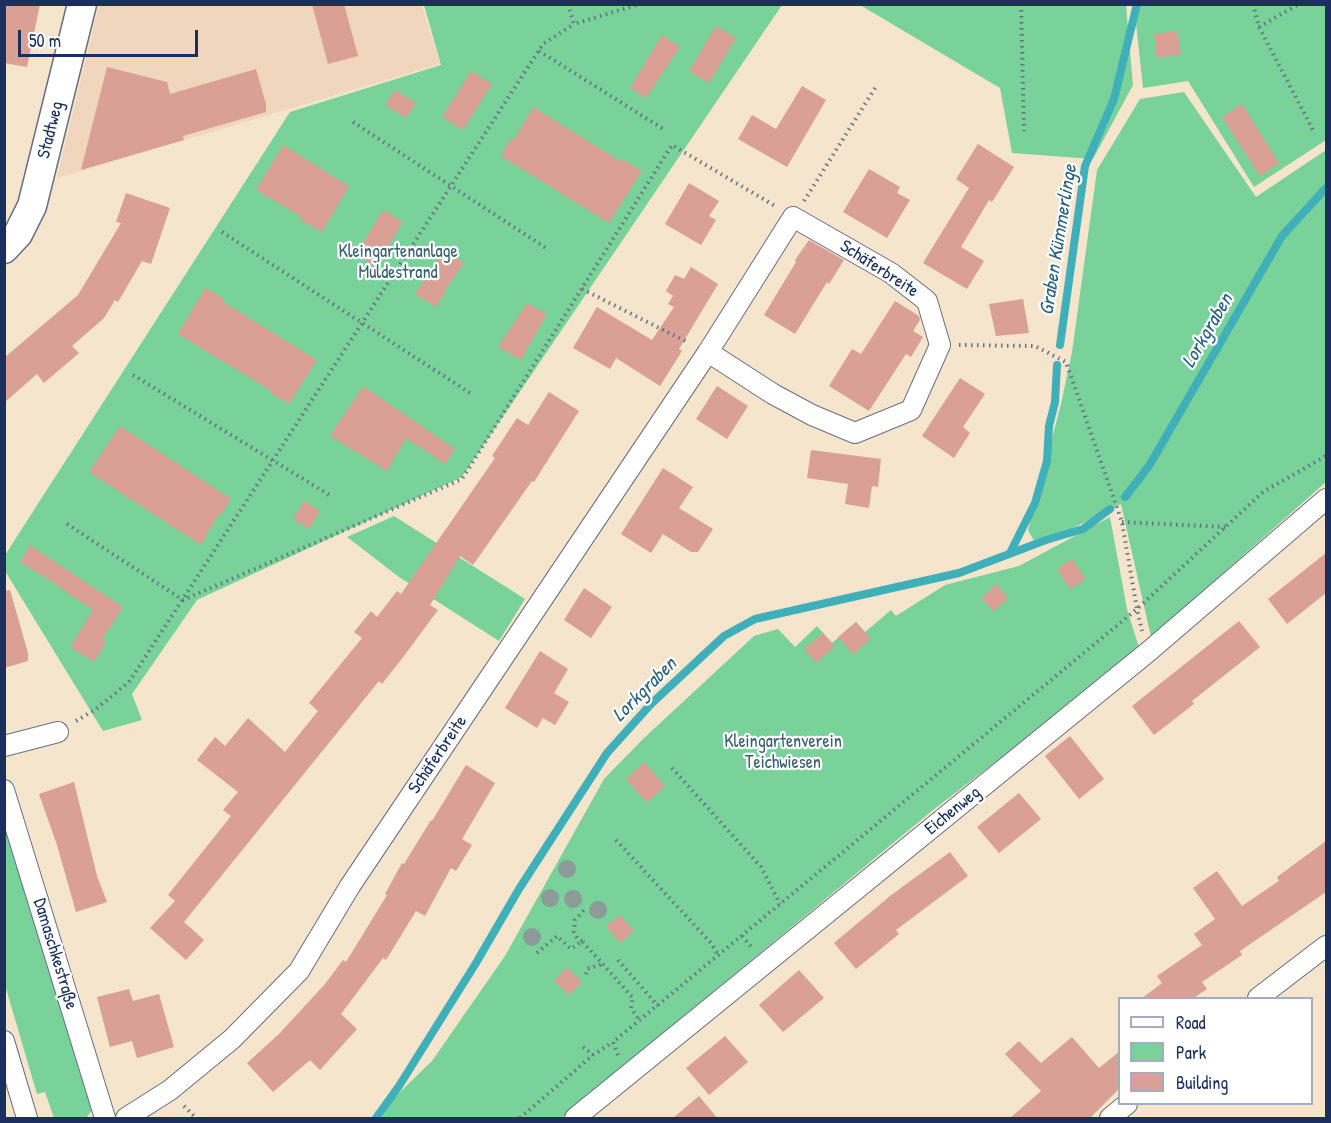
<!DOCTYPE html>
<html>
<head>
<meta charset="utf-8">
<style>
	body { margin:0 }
	#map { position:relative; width:1331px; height:1123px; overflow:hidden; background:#f4e5cc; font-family:"Patrick Hand",sans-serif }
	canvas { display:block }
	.frame { position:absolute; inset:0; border:6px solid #1b2f5e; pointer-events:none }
	.legend { position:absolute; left:1118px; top:997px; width:195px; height:108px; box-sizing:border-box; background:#fff; border:2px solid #a4acbf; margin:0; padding:8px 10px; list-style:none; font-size:18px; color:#1b2f5e }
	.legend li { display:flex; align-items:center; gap:12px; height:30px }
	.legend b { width:30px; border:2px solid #a4acbf }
	.scale { position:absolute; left:18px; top:30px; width:180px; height:27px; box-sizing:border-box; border:3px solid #1b2f5e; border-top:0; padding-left:8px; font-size:18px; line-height:21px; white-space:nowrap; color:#1b2f5e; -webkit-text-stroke:4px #fff; paint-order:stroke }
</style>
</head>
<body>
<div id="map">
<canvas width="1331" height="1123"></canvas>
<div class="frame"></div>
<ul class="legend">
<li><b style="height:8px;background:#fff"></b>Road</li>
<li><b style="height:16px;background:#79d299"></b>Park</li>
<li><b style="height:16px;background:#daa095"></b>Building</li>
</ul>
<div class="scale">50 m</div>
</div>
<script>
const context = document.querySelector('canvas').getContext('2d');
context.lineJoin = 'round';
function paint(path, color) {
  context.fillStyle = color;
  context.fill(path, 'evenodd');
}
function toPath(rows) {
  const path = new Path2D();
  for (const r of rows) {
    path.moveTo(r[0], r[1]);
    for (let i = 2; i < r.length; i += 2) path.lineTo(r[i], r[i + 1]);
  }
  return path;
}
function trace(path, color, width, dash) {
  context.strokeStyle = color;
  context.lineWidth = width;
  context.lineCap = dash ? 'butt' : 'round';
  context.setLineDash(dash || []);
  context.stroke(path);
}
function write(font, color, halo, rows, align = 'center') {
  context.font = font + ' "Patrick Hand",sans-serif';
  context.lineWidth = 4.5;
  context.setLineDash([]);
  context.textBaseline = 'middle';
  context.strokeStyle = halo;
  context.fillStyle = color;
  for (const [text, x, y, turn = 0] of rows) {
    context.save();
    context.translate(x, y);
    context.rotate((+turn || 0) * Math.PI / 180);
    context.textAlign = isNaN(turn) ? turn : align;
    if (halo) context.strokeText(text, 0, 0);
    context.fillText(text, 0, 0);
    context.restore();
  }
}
const built = toPath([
	[99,5,422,5,440,64,57,178]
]);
const green = toPath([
	[424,5,782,5,462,477,197,600,132,694,142,720,103,731,5,571,5,555,290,112,441,65],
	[860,5,1126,5,1133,85,1093,159,1012,153,1000,88],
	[1134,5,1326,5,1326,140,1254,187,1188,81,1143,88],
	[1184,92,1256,197,1326,150,1326,482,1151,637,1121,504,1037,546,1028,530,1061,404,1072,352,1097,170,1140,99],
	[394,516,525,599,499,641,399,577,347,537],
	[1110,517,1127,609,1140,651,933,810,561,1118,373,1118,432,1061,505,956,604,779,643,739,754,636,778,629,795,647,817,626,832,643,856,622,865,632,891,610,896,616,945,585,1019,566],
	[4,817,93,1109,86,1118,54,1118,45,1092,37,1094,5,985]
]);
const stream = toPath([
	[1060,345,1085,166,1114,99,1137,4],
	[1125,497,1149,466,1282,236,1326,188],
	[1010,553,1035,503,1047,461,1049,426,1055,402,1057,365],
	[376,1118,399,1086,476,963,519,889,607,753,651,704,724,636,755,619,959,573,1046,540,1083,529,1110,509]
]);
const building = toPath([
	[7,4,40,4,27,67,4,63,4,17],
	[312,4,344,4,358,56,328,64],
	[716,26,736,38,709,83,689,71],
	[1177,31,1181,54,1157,58,1154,34],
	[662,35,680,47,646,98,630,88],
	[107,67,167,82,170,94,256,69,266,104,266,112,183,136,184,140,81,170],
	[471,71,492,84,463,130,442,117],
	[802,86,826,100,787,167,738,139,752,115,776,129],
	[395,90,416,103,406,118,385,105],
	[1242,104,1279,163,1260,176,1222,117],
	[533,107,620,161,622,159,642,171,609,223,501,156,511,138,514,140],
	[978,144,1014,167,992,202,989,200,961,247,984,261,967,289,923,263,969,188,956,179],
	[283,145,349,186,322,232,300,220,302,217,256,190],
	[869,169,900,187,897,193,910,200,887,238,843,212],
	[689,183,719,201,709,216,716,220,701,245,665,224],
	[126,193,170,208,151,264,142,261,118,302,115,300,104,318,72,346,79,353,44,383,37,374,4,403,4,358,78,295,121,223,116,222],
	[383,210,403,222,376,267,356,255],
	[809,240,844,260,829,284,827,282,795,334,764,315,796,262,795,260],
	[444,250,464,263,445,290,446,291,436,307,415,294],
	[691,267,718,284,679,349,682,351,660,386,616,358,610,369,573,348,597,307,652,340,674,307,668,304,673,296,666,291,675,275,684,279],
	[205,288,225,299,223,302,317,360,289,404,269,392,270,390,178,334],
	[1023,299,1029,333,996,336,989,304],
	[895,301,919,316,920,320,913,331,923,337,911,357,906,354,869,411,829,386,852,349,861,354],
	[527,303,547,314,521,360,498,347],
	[960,378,985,394,963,427,970,433,954,458,922,436],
	[363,386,455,449,445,464,406,438,387,471,330,436],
	[717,386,748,406,727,439,696,419],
	[549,392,579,411,558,444,534,482,532,481,473,565,460,556,430,605,438,610,404,656,382,684,379,681,184,922,204,940,186,960,150,928,175,901,168,895,231,816,223,810,238,792,197,760,215,737,225,746,248,718,285,752,318,711,309,703,362,638,354,632,371,611,377,617,397,591,401,594,495,458,492,456,517,418,528,425],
	[120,426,231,499,221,515,219,513,201,545,89,472],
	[811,450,881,459,878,487,872,486,869,508,845,504,848,484,807,478],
	[663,468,693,487,679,508,713,529,698,552,691,552,663,534,651,553,621,534],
	[304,501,320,511,309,529,293,519],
	[30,545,123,607,102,640,106,643,94,662,70,647,93,610,60,588,62,588,20,562],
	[1326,553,1326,593,1287,624,1268,599],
	[1072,559,1086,579,1070,589,1057,569],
	[996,584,1008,598,994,611,981,598],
	[584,588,612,607,591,638,564,620],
	[10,590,28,653,28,661,4,668,4,591],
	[1239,621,1260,647,1192,701,1194,704,1154,735,1132,706],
	[856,622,871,639,853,654,838,637],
	[823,633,835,646,816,663,804,649],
	[540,651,568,669,554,693,569,702,555,725,543,718,537,728,505,708],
	[1070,736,1104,779,1079,799,1045,756],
	[644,762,665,786,647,803,626,779],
	[466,765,495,783,462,839,472,845,456,871,451,868,425,916,416,911,386,960,383,958,341,1014,357,1029,320,1070,310,1060,273,1092,247,1063,279,1034,325,984,343,960,346,962,387,895,385,894,402,863,404,864,431,820,432,821],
	[74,782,97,876,107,902,76,912,57,845,39,794],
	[1019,793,1041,819,999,853,977,827],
	[1326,841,1326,892,1240,951,1242,955,1202,982,1207,989,1192,999,1141,999,1162,983,1157,976,1202,945,1194,934,1215,919,1193,888,1217,871,1242,906,1279,881,1277,877],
	[950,852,968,876,896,930,899,934,856,969,834,943,890,896],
	[620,915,634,931,620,943,606,926],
	[567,967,582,982,569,995,554,981],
	[799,970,824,998,783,1032,759,1005],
	[129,989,133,1001,159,994,174,1047,137,1058,132,1041,110,1047,97,997],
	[725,1036,748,1062,709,1095,686,1068],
	[1072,1037,1099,1068,1119,1052,1119,1089,1089,1119,1009,1119,1041,1091,1005,1054,1019,1041,1041,1063],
	[699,1096,718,1119,672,1119]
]);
const path = toPath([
	[568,4,574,24,640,4],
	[1021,4,1024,131],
	[1253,4,1259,27,1314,132],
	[1259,27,1299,4],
	[539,51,665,130],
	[353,122,546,248],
	[804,201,877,85],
	[222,232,473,395],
	[582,289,689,343],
	[959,345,1035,346,1066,362,1122,522,1137,609,1142,631],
	[133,375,331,496],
	[1122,522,1226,527],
	[67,524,183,600,462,479,672,145,775,206],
	[76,721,96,709,129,682,543,44,574,24],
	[672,768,761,867,780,904],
	[616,840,711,943,718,955],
	[742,936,753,949],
	[582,941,577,938,574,932,575,920,584,910],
	[537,953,557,936,571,949,582,941,633,998,631,1008,640,1021],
	[618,960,658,1006],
	[586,974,587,969,603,964],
	[583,1047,593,1055],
	[618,1055,613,1042,1137,609,1263,492,1326,456],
	[184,1106,196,1118],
	[520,1118,593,1055,613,1042]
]);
const street = toPath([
	[4,746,58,732],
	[4,790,105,1118],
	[1258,998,1326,946],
	[4,1041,27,1118],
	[126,1118,170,1090,232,1039,299,971,350,886,708,352,793,217,891,273,927,301,940,345,911,410,855,433,812,415,773,394,708,352],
	[575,1118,1148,652,1326,499],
	[1110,1118,1127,1104]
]);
const secondary = toPath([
	[4,249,18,234,32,206,82,4]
]);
const trees = [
	[567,869],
	[550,898],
	[573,899],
	[598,910],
	[532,937]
];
const streetNames = [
	["Stadtweg",51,130,-76],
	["Schäferbreite",879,269,33],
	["Schäferbreite",438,755,-56],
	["Eichenweg",953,811,-39],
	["Damaschkestraße",55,954,73]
];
const parkNames = [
	["Kleingartenanlage",398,252],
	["Muldestrand",398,273],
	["Kleingartenverein",783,742],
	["Teichwiesen",783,763]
];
const waterNames = [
	["Graben Kümmerlinge",1059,240,-81],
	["Lorkgraben",1208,331,-60],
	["Lorkgraben",645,690,-45]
];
paint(built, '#f0d6bc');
paint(green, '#79d299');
trace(stream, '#3fb0b9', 8);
paint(building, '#daa095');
trace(street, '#676f84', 22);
trace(secondary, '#676f84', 31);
trace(path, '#676f84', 4, [1.5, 4.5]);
trace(street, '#fff', 20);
trace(secondary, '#fff', 28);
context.fillStyle = '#8c9c99';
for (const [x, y] of trees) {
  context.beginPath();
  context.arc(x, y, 9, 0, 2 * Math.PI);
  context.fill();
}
write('18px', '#1b2f5e', '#fff', streetNames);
write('18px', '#376070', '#fff', parkNames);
write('italic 20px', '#296382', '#fff', waterNames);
</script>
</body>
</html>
